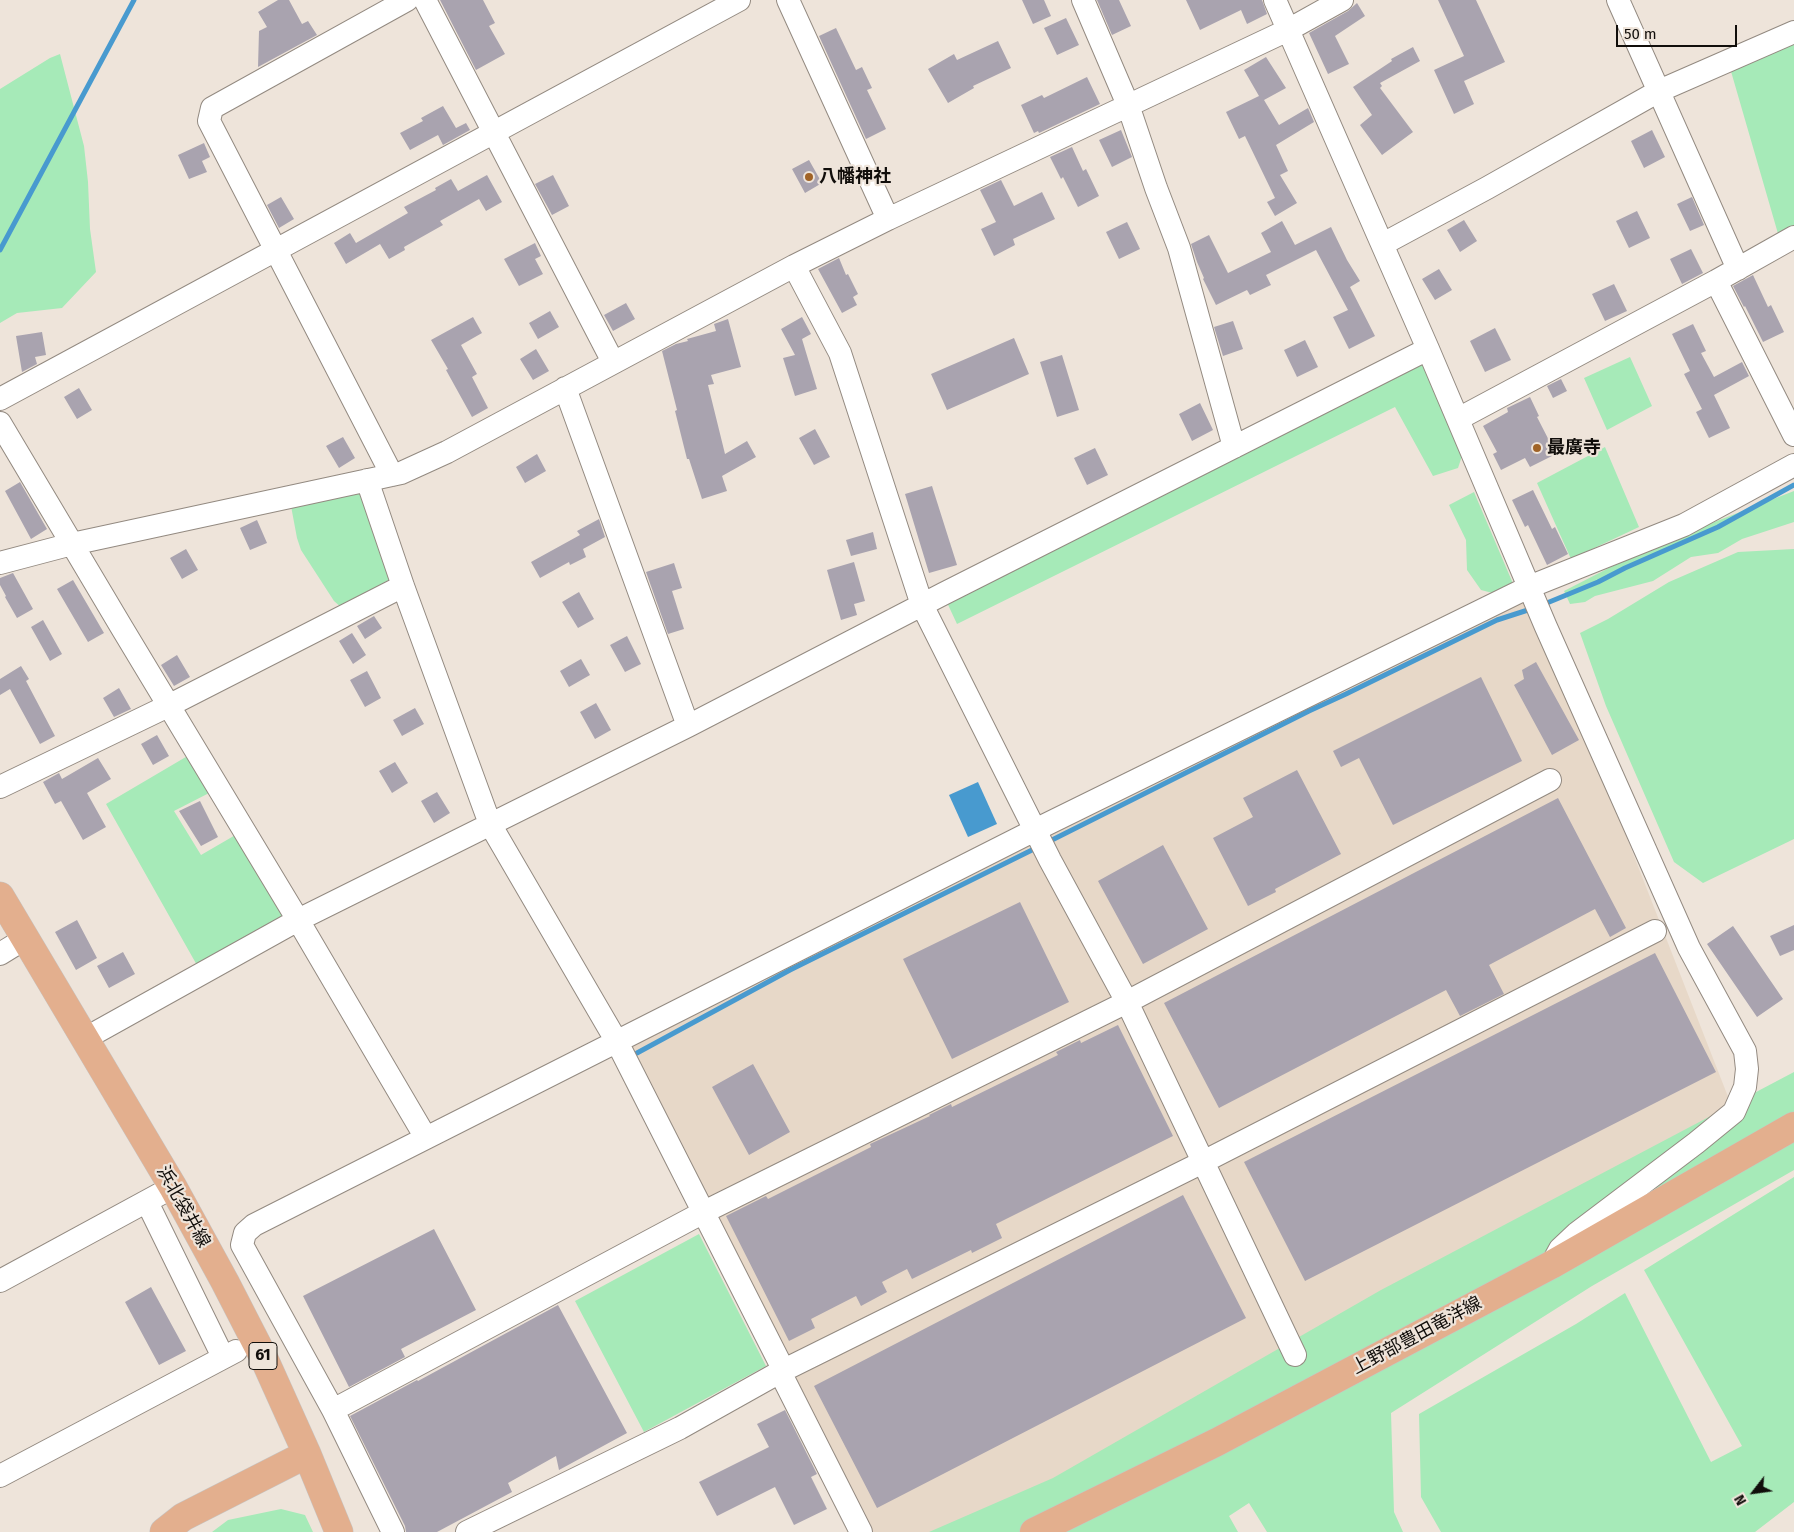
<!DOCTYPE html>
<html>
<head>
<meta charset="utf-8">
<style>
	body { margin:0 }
	#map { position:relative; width:1794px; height:1532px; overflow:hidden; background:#eee4da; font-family:"Fira Sans",sans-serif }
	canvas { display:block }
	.north { position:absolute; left:1729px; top:1467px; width:50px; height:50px; -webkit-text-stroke:4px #eee4da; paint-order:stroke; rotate:240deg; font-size:14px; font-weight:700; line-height:20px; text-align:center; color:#110e0b }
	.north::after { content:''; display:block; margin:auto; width:18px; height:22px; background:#110e0b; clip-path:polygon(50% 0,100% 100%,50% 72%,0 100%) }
	.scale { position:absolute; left:1616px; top:25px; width:121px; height:22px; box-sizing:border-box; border:2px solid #110e0b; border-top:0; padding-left:6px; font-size:15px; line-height:18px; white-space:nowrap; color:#110e0b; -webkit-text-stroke:4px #eee4da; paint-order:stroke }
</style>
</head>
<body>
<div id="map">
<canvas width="1794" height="1532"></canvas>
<div class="north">N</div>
<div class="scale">50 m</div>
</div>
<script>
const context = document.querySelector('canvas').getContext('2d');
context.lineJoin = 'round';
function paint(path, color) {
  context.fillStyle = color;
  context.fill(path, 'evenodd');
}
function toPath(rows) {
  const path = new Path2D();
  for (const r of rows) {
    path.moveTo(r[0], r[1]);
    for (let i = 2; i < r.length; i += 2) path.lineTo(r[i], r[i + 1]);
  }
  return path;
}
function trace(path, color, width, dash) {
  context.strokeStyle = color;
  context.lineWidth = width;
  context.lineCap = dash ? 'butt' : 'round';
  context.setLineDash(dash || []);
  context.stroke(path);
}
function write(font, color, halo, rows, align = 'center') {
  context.font = font + ' "Fira Sans","Noto Sans JP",sans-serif';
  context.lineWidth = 4.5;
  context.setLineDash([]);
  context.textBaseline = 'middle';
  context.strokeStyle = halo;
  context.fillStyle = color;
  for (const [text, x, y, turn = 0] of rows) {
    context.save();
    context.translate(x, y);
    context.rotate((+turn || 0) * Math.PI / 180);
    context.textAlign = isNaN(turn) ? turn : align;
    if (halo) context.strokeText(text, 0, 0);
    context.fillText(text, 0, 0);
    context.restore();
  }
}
const built = toPath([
	[1532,595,1734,1112,1040,1532,862,1532,620,1048]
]);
const green = toPath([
	[1792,36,1794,46,1794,237,1781,244,1728,61],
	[60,54,84,146,88,182,90,229,96,272,62,308,17,313,0,323,0,89,50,58],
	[1417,355,1442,404,1463,453,1458,468,1433,476,1395,407,957,624,943,594],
	[1630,357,1652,406,1607,430,1584,378],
	[1605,447,1639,527,1571,559,1537,483],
	[1794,491,1794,522,1742,539,1718,553,1691,557,1653,581,1595,596,1585,602,1570,604,1564,591,1640,552,1686,533],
	[362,492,390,579,343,609,334,601,301,550,297,538,291,506],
	[1474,492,1517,593,1508,597,1481,590,1467,570,1466,540,1449,505],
	[1794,549,1794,839,1703,883,1674,862,1606,706,1580,633,1608,619,1669,582,1738,552],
	[196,751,213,791,174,811,201,855,244,830,294,913,198,967,106,804],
	[1794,1072,1794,1170,1592,1286,1391,1413,1394,1512,1403,1532,1267,1532,1249,1503,1229,1516,1238,1532,929,1532,1053,1478,1381,1290],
	[1794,1177,1794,1502,1755,1532,1441,1532,1421,1497,1419,1414,1576,1324,1625,1293,1711,1462,1742,1446,1644,1270],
	[699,1234,766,1366,644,1432,575,1301],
	[281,1509,305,1515,313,1532,212,1532,228,1520]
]);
const water = toPath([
	[978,782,997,824,968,837,949,795]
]);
const stream = toPath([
	[0,250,134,0],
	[1542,605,1598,582,1625,568,1718,527,1794,485],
	[1046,843,1309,711,1346,694,1497,620,1531,609],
	[637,1053,790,970,1036,848]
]);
const building = toPath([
	[278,0,289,0,302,24,308,21,317,35,258,67,259,31,267,27,258,12],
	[440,0,483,0,495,23,489,26,505,54,476,70],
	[1022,0,1044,0,1051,16,1033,24],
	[1097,0,1119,0,1131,26,1112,35],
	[1186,0,1262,0,1267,14,1247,24,1241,10,1200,30],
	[1438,0,1476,0,1505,62,1464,81,1474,104,1454,114,1434,70,1464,56],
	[1357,3,1365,16,1335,36,1349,64,1328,74,1309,33,1348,11],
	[1066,18,1079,45,1057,55,1044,28],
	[836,28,856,70,862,67,872,88,867,90,886,129,866,139,819,36],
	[998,41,1011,68,973,86,974,88,948,103,928,69,954,54,957,60],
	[1413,47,1420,61,1380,83,1382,86,1380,88,1413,132,1382,155,1360,125,1372,115,1353,87,1392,61,1391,59],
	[1266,57,1286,88,1264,100,1279,125,1308,108,1314,122,1276,145,1288,171,1280,175,1297,203,1275,216,1267,202,1275,198,1245,136,1239,139,1226,112,1259,96,1244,70],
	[1087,77,1100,104,1039,133,1038,131,1034,133,1021,105,1042,95,1044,98],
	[443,106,456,128,466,123,470,130,443,145,438,135,410,150,400,133,423,121,421,118],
	[1121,130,1132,157,1112,167,1099,140],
	[1652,130,1665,157,1644,168,1631,141],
	[204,143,210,157,202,161,207,172,189,179,178,155],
	[1072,147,1083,171,1086,169,1099,196,1078,207,1063,177,1061,179,1050,157],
	[809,160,822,183,805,193,792,169],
	[487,175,502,202,486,211,479,199,440,221,443,225,404,247,405,250,389,259,380,244,346,264,334,243,350,233,356,243,408,213,404,207,436,190,435,188,451,179,458,191],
	[553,175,569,206,552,215,535,184],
	[1001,180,1014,206,1042,192,1055,219,1013,239,1015,245,994,256,981,229,996,222,980,190],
	[281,197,294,219,279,228,267,205],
	[1692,197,1704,225,1690,231,1677,204],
	[1637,211,1650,238,1629,248,1616,221],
	[1464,220,1477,241,1460,252,1447,230],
	[1282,221,1295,245,1331,227,1347,260,1360,281,1350,287,1375,336,1349,349,1333,317,1348,310,1316,250,1266,275,1271,285,1250,295,1247,290,1216,305,1203,279,1204,278,1197,262,1191,244,1209,235,1228,273,1271,252,1261,233],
	[1127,222,1140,249,1119,259,1106,232],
	[535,243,541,256,535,259,543,274,519,286,504,259],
	[1691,249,1703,273,1682,284,1670,259],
	[839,258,846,275,848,274,858,294,853,297,857,305,842,313,818,269],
	[1439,269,1452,290,1435,300,1422,279],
	[1753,275,1768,307,1771,305,1784,332,1763,342,1745,306,1744,307,1733,286],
	[1614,284,1627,311,1605,321,1592,294],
	[626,303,635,319,613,331,604,315],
	[550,311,559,327,538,339,529,323],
	[473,317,482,333,461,345,477,374,472,377,488,408,472,417,446,370,448,369,431,340],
	[802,317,811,334,802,339,817,389,795,396,783,358,795,355,781,329],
	[728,319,741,367,711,375,714,384,708,385,725,454,747,441,756,457,722,476,727,491,702,499,689,459,687,459,675,411,677,410,662,351,676,344,688,341,687,339,716,331,714,324],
	[1233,321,1243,349,1223,356,1214,327],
	[1693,324,1706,351,1701,353,1714,377,1742,362,1749,376,1714,395,1730,428,1709,438,1696,412,1702,409,1684,374,1690,371,1672,334],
	[1495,328,1511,360,1485,372,1470,341],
	[42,332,46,355,35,357,37,364,22,372,16,336],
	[1014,338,1029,374,947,410,931,374],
	[1305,340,1318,367,1297,377,1284,350],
	[536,349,549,371,533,380,520,359],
	[1062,355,1079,410,1057,417,1040,362],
	[1561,379,1567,391,1553,398,1547,386],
	[79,388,92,410,77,419,64,397],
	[1530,397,1539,416,1537,417,1556,454,1530,467,1525,458,1501,470,1493,454,1497,452,1483,426,1508,412,1507,408],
	[1200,403,1213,430,1192,441,1179,414],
	[815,429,830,457,814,465,799,438],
	[343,437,355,458,339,468,326,446],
	[1095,448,1108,475,1087,485,1074,458],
	[537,454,546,471,525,483,516,467],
	[20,482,47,529,31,539,5,491],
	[932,486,957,565,929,573,905,494],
	[1533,490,1552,529,1555,527,1568,554,1547,565,1528,525,1525,527,1512,500],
	[599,519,605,537,583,549,586,557,570,565,569,562,540,578,531,562,580,535,577,531],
	[257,520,267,543,250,550,240,528],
	[873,532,877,549,851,556,846,540],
	[186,549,198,570,182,579,170,558],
	[854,562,865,601,854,604,857,615,841,620,827,570],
	[674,563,682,588,672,591,684,629,668,634,646,572],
	[13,573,33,609,17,618,5,597,6,596,0,585,0,578],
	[73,580,104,633,88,642,57,589],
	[579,592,594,619,578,628,562,602],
	[374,616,382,628,365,639,357,626],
	[43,620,62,654,50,661,31,627],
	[352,633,366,655,353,664,339,641],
	[627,636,641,664,625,672,610,645],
	[177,655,190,677,174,686,161,665],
	[581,659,590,675,569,687,560,671],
	[1536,662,1579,740,1552,755,1514,685,1524,679,1522,670],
	[21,666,29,679,26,681,55,736,40,744,10,689,0,695,0,679],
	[367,671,381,698,365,707,350,680],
	[1481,677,1522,761,1393,825,1359,758,1341,767,1333,751],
	[119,688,131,709,114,717,103,698],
	[596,703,611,730,595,739,580,712],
	[415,708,424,724,402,736,393,720],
	[157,735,169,756,153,765,141,744],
	[98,758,111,779,87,793,106,827,83,840,61,801,55,804,43,782,59,773,62,779],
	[395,762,408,783,392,793,379,771],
	[1297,770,1341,854,1275,889,1276,892,1248,906,1213,838,1253,817,1243,798],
	[437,792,450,813,434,823,421,801],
	[1558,798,1626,928,1610,937,1595,909,1489,965,1504,994,1460,1016,1446,990,1219,1108,1164,1003],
	[200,801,218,837,201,846,179,811],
	[1163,845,1208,929,1143,964,1098,881],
	[1020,902,1069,1002,952,1059,903,959],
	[77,920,97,958,76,970,55,932],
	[1794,925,1794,950,1780,956,1770,936],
	[1733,926,1783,999,1757,1017,1707,944],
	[123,952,135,974,109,988,97,966],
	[1655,953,1716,1072,1305,1281,1244,1162],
	[1118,1025,1173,1136,996,1224,1002,1238,972,1253,971,1250,912,1279,907,1269,882,1282,887,1292,861,1306,856,1296,811,1319,815,1328,789,1341,726,1216,766,1196,768,1199,871,1147,870,1144,930,1116,929,1115,951,1104,952,1107,1058,1055,1056,1052,1080,1040,1081,1043],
	[753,1064,790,1132,749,1155,712,1087],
	[1183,1195,1246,1318,877,1508,814,1386],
	[434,1229,476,1310,401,1349,405,1357,349,1387,303,1296],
	[151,1287,186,1351,159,1365,125,1302],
	[558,1305,627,1433,559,1470,556,1456,508,1483,512,1492,437,1532,406,1532,405,1526,350,1416,417,1380,418,1381],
	[785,1410,817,1474,811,1477,827,1509,794,1525,775,1487,717,1516,699,1482,769,1447,757,1424]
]);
const minor = toPath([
	[425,0,613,362],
	[788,0,888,219],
	[1083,0,1128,105,1156,188,1179,248,1234,447],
	[1275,0,1428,349,1546,627,1689,948,1745,1051,1747,1069,1745,1087,1734,1112,1696,1143,1577,1233,1560,1249,1554,1260],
	[1618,0,1738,269],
	[1383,244,1487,188,1659,91,1794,32],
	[794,266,840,353,922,605,1050,860,1127,1002,1295,1355],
	[1716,281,1794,435],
	[565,388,688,726],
	[0,399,739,0],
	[1458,419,1716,281,1794,237],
	[0,423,122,628,298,920,426,1138],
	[392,475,209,121,212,108,407,0],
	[367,480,403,586,490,824,617,1042,780,1363,780,1372,861,1532],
	[0,563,72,544,401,473,447,452,794,266,888,219,1288,30,1342,0],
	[0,787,168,706,403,586],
	[0,954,26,938],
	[86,1038,298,920,688,726,943,594,1428,349],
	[147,1202,223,1357],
	[0,1281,173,1187],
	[333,1410,702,1213,1127,1002,1550,780],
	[0,1476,236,1351],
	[393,1532,333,1410,242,1245,245,1233,254,1225,1035,830,1529,587,1684,525,1794,465],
	[467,1532,680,1428,780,1372,1203,1162,1655,931]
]);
const major = toPath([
	[0,896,173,1187,225,1282,262,1354,307,1454,339,1532],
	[164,1532,183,1517,307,1454],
	[1034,1532,1217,1442,1551,1265,1794,1126]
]);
const markers = [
	[809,177,5,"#a06327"],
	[1537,448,5,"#a06327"]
];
const shields = [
	[263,1356,28]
];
const shieldNames = [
	["61",263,1356]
];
const poiNames = [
	["八幡神社",819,177],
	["最廣寺",1547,448]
];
const streetNames = [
	["浜北袋井線",183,1207,61],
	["上野部豊田竜洋線",1417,1336,-28]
];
paint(built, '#e7d8c8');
paint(green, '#a6eab8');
paint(water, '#489acf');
trace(stream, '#489acf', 5);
paint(building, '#a9a3af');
trace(minor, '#938a81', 24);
trace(major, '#c6c5c4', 29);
trace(minor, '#fff', 22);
trace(major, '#e3af8e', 28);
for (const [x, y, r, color] of markers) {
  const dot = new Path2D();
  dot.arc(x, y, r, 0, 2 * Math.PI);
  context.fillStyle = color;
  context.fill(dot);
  trace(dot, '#eee4da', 2);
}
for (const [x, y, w] of shields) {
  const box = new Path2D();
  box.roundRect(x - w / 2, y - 13.5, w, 27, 4);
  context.fillStyle = '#eee4da';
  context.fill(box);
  trace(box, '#110e0b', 1);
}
write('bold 16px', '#110e0b', null, shieldNames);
write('bold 18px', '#110e0b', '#eee4da', poiNames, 'left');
write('18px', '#110e0b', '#eee4da', streetNames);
</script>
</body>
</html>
